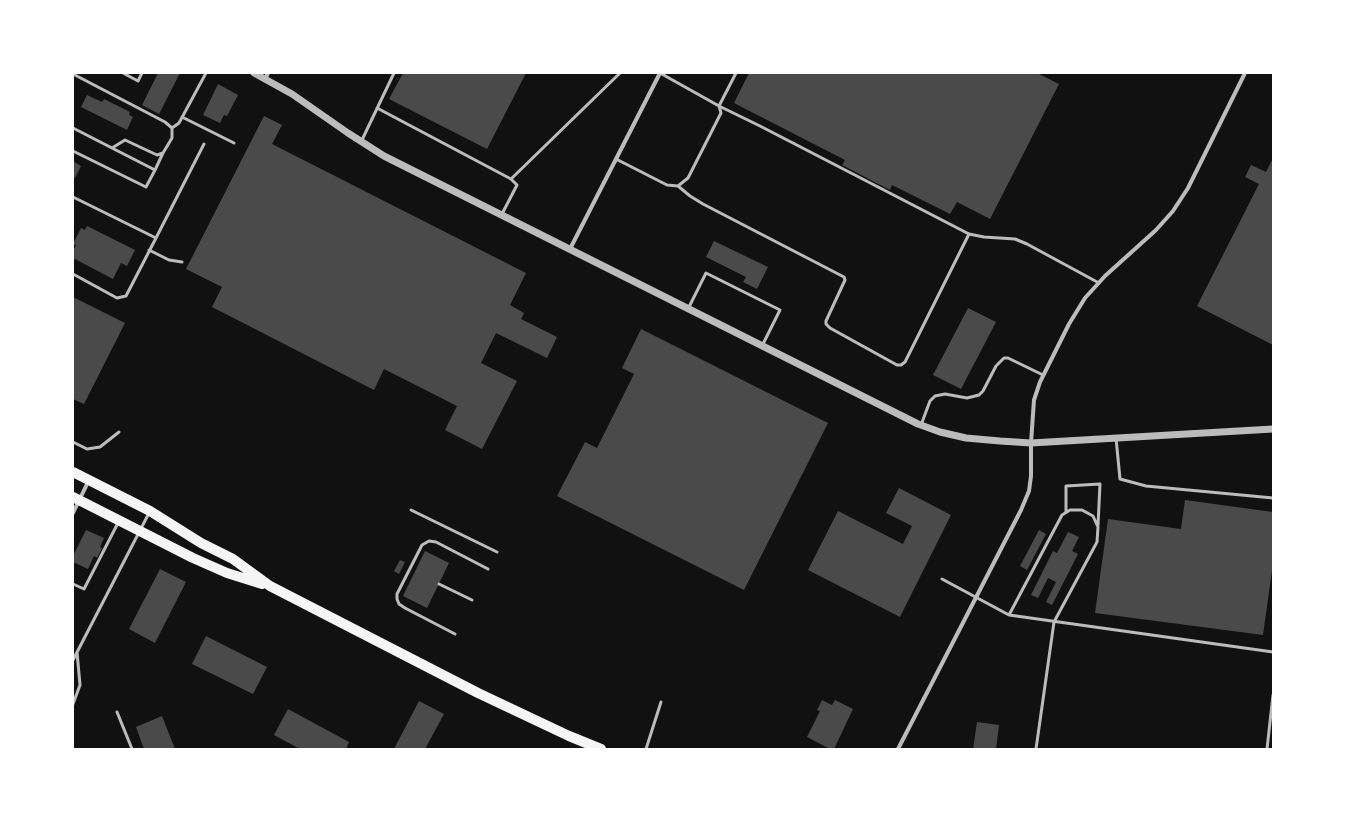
<!DOCTYPE html>
<html>
<head>
<meta charset="utf-8">
<style>
	body { margin:0 }
	#map { position:relative; width:1346px; height:822px; overflow:hidden; background:#111; font-family:Mulish,sans-serif }
	canvas { display:block }
	.frame { position:absolute; inset:0; border:74px solid #fff; pointer-events:none }
</style>
</head>
<body>
<div id="map">
<canvas width="1346" height="822"></canvas>
<div class="frame"></div>
</div>
<script>
const context = document.querySelector('canvas').getContext('2d');
context.lineJoin = 'round';
function paint(path, color) {
  context.fillStyle = color;
  context.fill(path, 'evenodd');
}
function toPath(rows) {
  const path = new Path2D();
  for (const r of rows) {
    path.moveTo(r[0], r[1]);
    for (let i = 2; i < r.length; i += 2) path.lineTo(r[i], r[i + 1]);
  }
  return path;
}
function trace(path, color, width, dash) {
  context.strokeStyle = color;
  context.lineWidth = width;
  context.lineCap = dash ? 'butt' : 'round';
  context.setLineDash(dash || []);
  context.stroke(path);
}
const building = toPath([
	[158,73,180,73,159,114,142,105],
	[403,73,526,73,487,149,389,99],
	[749,73,1037,73,1059,84,990,219,957,202,950,214,892,185,890,190,842,165,845,160,734,103],
	[218,84,238,95,227,116,224,115,220,123,203,115],
	[87,95,102,102,104,99,130,112,129,115,133,117,127,130,81,107],
	[264,116,282,125,272,144,526,273,510,305,524,313,521,319,557,337,547,358,496,333,481,363,517,381,482,449,445,430,457,406,384,369,374,390,212,307,222,287,186,269],
	[1273,158,1273,345,1197,306,1259,184,1245,177,1251,165,1266,172],
	[73,161,81,166,75,178,73,177],
	[87,226,135,250,127,266,121,263,113,279,73,258,73,251,76,245,73,244,81,228,85,230],
	[714,241,768,267,757,289,743,282,746,277,706,257],
	[73,297,125,323,84,404,73,399],
	[968,308,996,322,961,389,933,375],
	[641,329,828,423,744,590,557,496,585,442,597,448,634,374,622,368],
	[899,488,951,515,900,617,808,570,838,511,903,544,912,526,886,513],
	[1185,500,1273,512,1273,563,1263,635,1095,613,1108,519,1181,529],
	[86,530,104,538,100,547,102,548,97,558,94,556,88,569,73,562,73,556],
	[1039,530,1046,534,1027,570,1020,566],
	[1068,532,1079,537,1072,551,1078,554,1052,605,1046,602,1056,582,1048,578,1038,598,1031,595,1053,551,1057,553],
	[425,551,449,563,427,608,403,596],
	[400,560,405,562,399,574,394,571],
	[160,569,186,582,155,643,129,629],
	[206,636,267,667,253,694,192,664],
	[822,700,832,705,835,700,853,709,834,749,830,749,807,737,820,711,817,710],
	[419,701,444,714,425,749,394,749],
	[288,709,349,742,346,749,300,749,274,735],
	[162,716,175,749,144,749,136,727],
	[977,722,999,725,996,749,973,749]
]);
const service = toPath([
	[123,73,138,81,142,73],
	[736,73,719,106,760,126,969,234,984,237,1015,239,1027,244,1099,283],
	[73,74,165,122,172,128,172,138,163,153,157,155,125,140,112,148,73,128],
	[377,108,511,179,517,185,502,214],
	[182,117,234,143],
	[172,128,179,123,206,73],
	[361,142,394,73],
	[112,148,155,170,163,153],
	[73,151,146,187,155,170],
	[616,159,667,185,678,186,688,178,721,113,719,106,660,73],
	[511,179,620,73],
	[678,186,690,196,703,204,844,277,845,280,826,321,826,324,830,328,897,365,901,365,905,362,969,234],
	[73,197,156,238,126,296,117,298,73,274],
	[156,238,204,144],
	[149,250,169,260,182,262],
	[688,309,706,273,780,310,762,346],
	[921,425,930,401,935,396,945,394,967,398,979,395,983,391,996,366,1004,358,1008,358,1043,375],
	[1116,438,1120,479,1146,486,1273,498],
	[73,442,87,449,100,447,119,432],
	[411,510,497,552],
	[1066,512,1066,486,1100,484,1098,525],
	[942,579,1009,615,1273,652],
	[73,584,84,589,119,521],
	[439,584,472,600],
	[1009,615,1062,515,1070,510,1082,510,1093,516,1098,527,1097,542,1054,622,1036,749],
	[455,634,405,608,399,604,397,599,397,594,422,545,429,541,436,542,488,569],
	[73,660,149,513],
	[73,704,80,685,77,652],
	[117,712,132,749],
	[646,749,661,702],
	[1267,749,1273,695]
]);
const minor = toPath([
	[265,79,268,73],
	[570,249,660,73],
	[73,513,89,480],
	[898,749,1021,510,1029,491,1031,476,1031,443,1034,400,1040,382,1069,324,1085,298,1105,276,1156,230,1173,211,1188,188,1245,73]
]);
const tertiary = toPath([
	[254,73,292,94,348,133,384,156,918,424,940,432,966,438,1000,441,1031,443,1273,429]
]);
const primary = toPath([
	[73,472,150,511,201,543,233,559,270,586,478,693,569,736,601,749],
	[73,497,193,558,227,573,262,584]
]);
paint(building, '#4a4a4a');
trace(service, '#bcbcbc', 3);
trace(minor, '#bcbcbc', 4);
trace(tertiary, '#bcbcbc', 7);
trace(primary, '#f5f5f5', 10);
</script>
</body>
</html>
